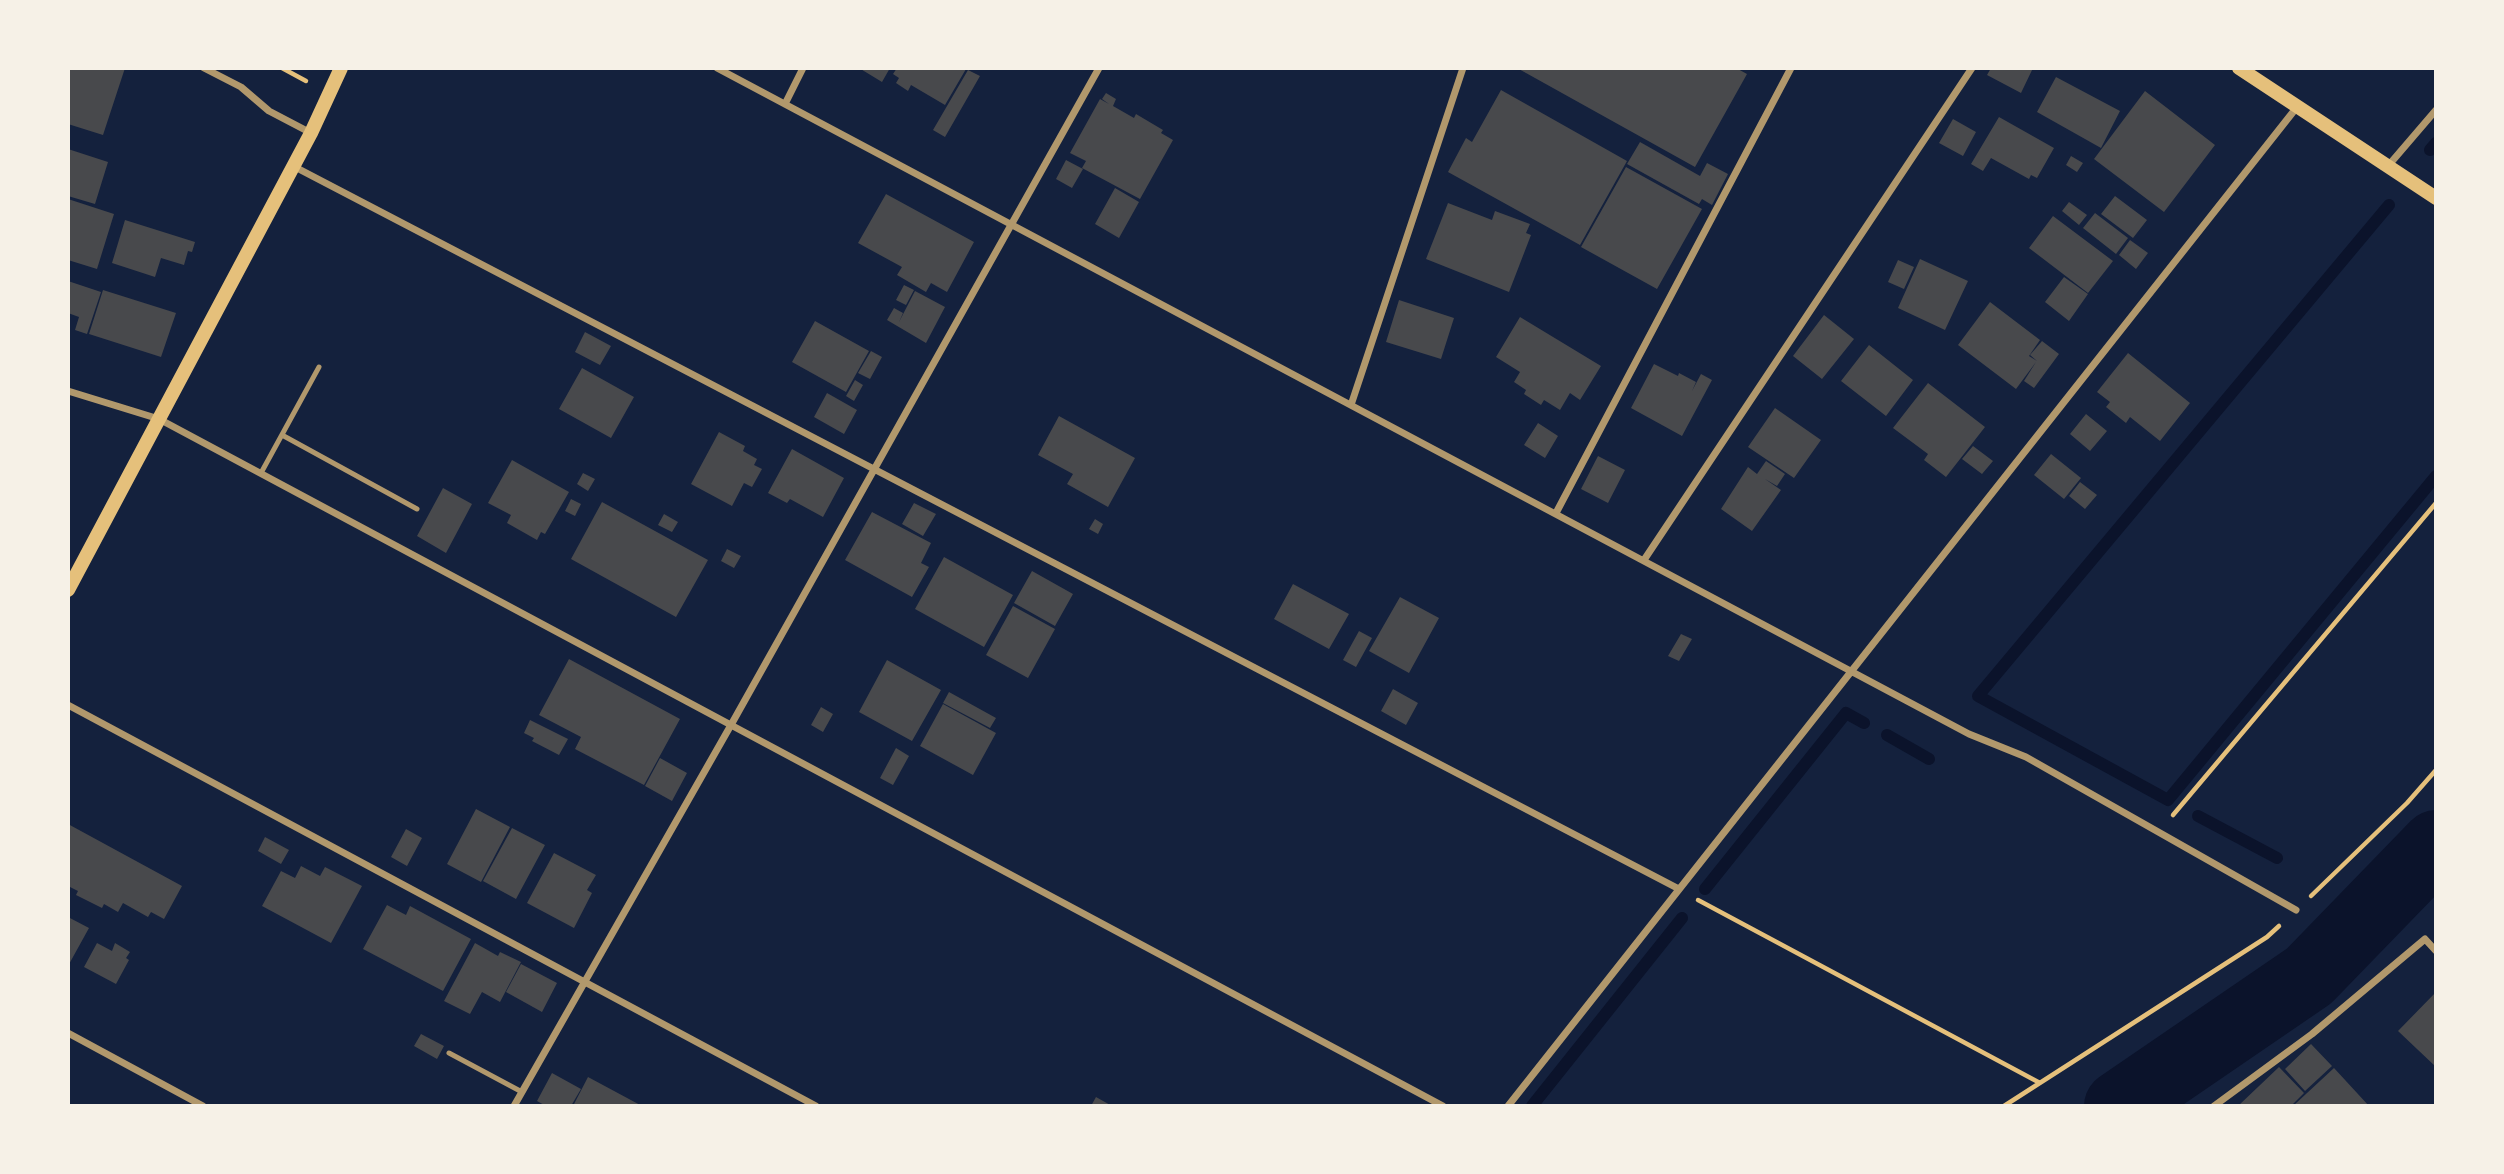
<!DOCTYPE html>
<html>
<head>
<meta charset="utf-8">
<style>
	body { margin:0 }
	#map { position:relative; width:2504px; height:1174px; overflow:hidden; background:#14213d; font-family:Quicksand,sans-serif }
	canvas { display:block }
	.frame { position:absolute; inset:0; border:70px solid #f6f1e7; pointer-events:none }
</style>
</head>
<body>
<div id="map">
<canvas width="2504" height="1174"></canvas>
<div class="frame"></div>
</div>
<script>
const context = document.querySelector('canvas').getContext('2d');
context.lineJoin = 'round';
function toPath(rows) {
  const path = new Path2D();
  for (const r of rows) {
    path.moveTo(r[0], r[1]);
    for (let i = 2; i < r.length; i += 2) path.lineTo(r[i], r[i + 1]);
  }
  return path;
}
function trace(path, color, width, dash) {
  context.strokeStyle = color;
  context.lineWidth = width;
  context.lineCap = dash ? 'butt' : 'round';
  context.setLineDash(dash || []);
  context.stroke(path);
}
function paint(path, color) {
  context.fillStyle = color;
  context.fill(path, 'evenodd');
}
const stream = toPath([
	[2430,150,2436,143],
	[2389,205,1978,696,2168,800,2436,476],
	[1887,735,1929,759],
	[2198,816,2277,858],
	[1705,889,1846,713,1864,723],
	[1532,1106,1682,918]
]);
const river = toPath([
	[2119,1106,2309,976,2436,845]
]);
const building = toPath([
	[68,68,125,68,103,135,68,124],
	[859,68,890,68,882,82],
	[897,68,965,68,966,69,945,105,911,85,908,91,896,83,899,78,893,74],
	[1517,68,1736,68,1747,74,1695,167],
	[1991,68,2033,68,2021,93,1987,75],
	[968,70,980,76,945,137,933,130],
	[2056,77,2120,111,2101,148,2037,112],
	[1501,90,1627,161,1580,245,1448,172,1466,138,1472,142],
	[2145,91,2215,145,2164,212,2094,159],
	[1106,93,1116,99,1113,106,1134,118,1136,114,1163,130,1161,133,1173,140,1140,199,1082,168,1086,161,1070,153,1100,99,1109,104,1102,99],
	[1999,117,2054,148,2037,178,2031,175,2029,179,1991,158,1983,171,1971,164],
	[1953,119,1976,132,1963,156,1939,143],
	[1640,142,1700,176,1707,163,1728,174,1712,205,1702,199,1699,204,1627,164],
	[68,149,108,162,95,204,68,196],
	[2071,156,2083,163,2077,172,2066,165],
	[1066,160,1083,169,1072,188,1056,179],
	[1626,167,1702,209,1657,289,1581,247],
	[1115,188,1139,202,1119,238,1095,224],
	[886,194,974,242,947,292,931,283,926,292,897,275,902,267,858,243],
	[2115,196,2147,220,2133,238,2101,214],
	[68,199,114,214,97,269,68,260],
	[2069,202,2087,215,2079,225,2062,211],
	[1448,203,1492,220,1495,211,1530,224,1526,233,1531,235,1509,292,1426,259],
	[2095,213,2128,238,2116,254,2083,228],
	[2053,216,2113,261,2088,293,2029,248],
	[125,220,195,242,192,252,188,251,184,265,161,258,155,277,112,263],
	[2130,240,2148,253,2136,269,2119,255],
	[1920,259,1968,281,1945,330,1898,308],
	[1898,260,1914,267,1904,289,1888,282],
	[2064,277,2088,294,2069,321,2045,302],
	[68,281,101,292,87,334,75,330,79,317,68,313],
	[904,285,914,290,906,305,896,300],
	[103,290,176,313,161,357,89,334],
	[915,291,945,307,926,343,887,320,894,308,903,313,899,322],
	[1399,300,1454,318,1441,359,1386,342],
	[1990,302,2040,340,2029,356,2037,361,2030,355,2042,341,2059,354,2034,388,2024,381,2036,362,2016,389,1958,345],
	[1824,315,1854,339,1822,379,1793,356],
	[1520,317,1601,366,1580,400,1570,393,1560,410,1544,400,1541,405,1524,394,1526,390,1514,382,1520,372,1496,357],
	[815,321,869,351,846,392,792,362],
	[585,332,611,346,600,365,575,352],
	[1869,345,1913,380,1886,416,1841,381],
	[871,351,882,357,870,379,858,373],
	[2128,353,2190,403,2160,441,2130,417,2126,423,2106,407,2110,402,2097,392],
	[1654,364,1678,376,1679,373,1696,382,1692,391,1701,374,1712,380,1682,436,1631,408],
	[582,368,634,397,611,438,559,409],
	[855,380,863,385,854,401,846,396],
	[1928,383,1985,427,1946,477,1924,460,1928,454,1893,428],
	[827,393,857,410,844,434,814,417],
	[1775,408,1821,440,1794,478,1748,447],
	[2086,414,2107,431,2090,451,2070,434],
	[1059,416,1135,458,1108,507,1067,484,1073,474,1038,455],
	[1538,423,1558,436,1545,458,1524,445],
	[719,432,745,446,743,451,757,459,754,465,762,469,752,487,744,483,732,506,691,484],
	[1973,446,1993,461,1982,474,1962,459],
	[792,449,844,478,823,517,790,499,787,503,768,493],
	[2051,454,2081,478,2064,499,2034,475],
	[1598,456,1625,470,1608,503,1581,489],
	[512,460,569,492,545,534,541,532,537,540,507,523,511,515,488,503],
	[1766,461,1785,474,1777,486,1765,479,1781,490,1752,531,1721,509,1748,467,1757,474],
	[583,473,595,479,588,491,577,484],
	[2080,482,2097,495,2085,509,2069,496],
	[443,488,472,504,446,553,417,536],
	[571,499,581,504,575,516,565,511],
	[602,502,708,560,676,617,571,559],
	[914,503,936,514,923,536,902,524],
	[872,512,931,543,921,563,929,567,912,597,845,560],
	[664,514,678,522,672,532,658,525],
	[1095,519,1103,524,1098,534,1089,529],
	[727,549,741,556,734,568,721,561],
	[944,557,1013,595,984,647,915,609],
	[1032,571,1073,594,1055,626,1014,603],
	[1293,584,1349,614,1329,649,1274,619],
	[1400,597,1439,618,1409,673,1369,651],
	[1013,606,1055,629,1028,678,986,655],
	[1359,631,1372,638,1356,667,1343,660],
	[1681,634,1692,639,1679,661,1668,656],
	[569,659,680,719,644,785,575,749,581,737,539,715],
	[887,660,941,690,912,741,859,712],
	[1393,689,1418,703,1406,725,1381,711],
	[949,692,996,718,990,728,943,703],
	[943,704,996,733,973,775,920,746],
	[821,707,833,714,823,732,811,725],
	[530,720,568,739,559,755,532,741,534,738,524,733],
	[896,748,909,756,893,785,880,778],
	[660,758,687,773,672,801,645,786],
	[476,809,510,827,481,882,447,864],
	[68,824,182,886,164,919,151,912,148,917,123,903,118,912,104,904,102,908,76,895,78,891,68,886],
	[512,828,545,845,516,899,483,881],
	[406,829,422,838,407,866,391,857],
	[265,837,289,850,281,864,258,851],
	[554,853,596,875,587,890,592,893,574,928,527,903],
	[301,866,320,876,325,867,362,886,331,943,262,906,281,871,295,878],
	[387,905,406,915,410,906,471,939,443,991,363,949],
	[68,917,89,928,68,966],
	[97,943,112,951,115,943,130,952,126,958,129,960,116,984,84,967],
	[475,943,498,956,500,952,521,962,500,1002,482,992,470,1014,444,1001],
	[521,964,557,983,542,1012,506,992],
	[2436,992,2436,1067,2398,1031],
	[421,1034,444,1046,437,1059,414,1046],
	[2311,1044,2332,1066,2305,1091,2285,1069],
	[2279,1067,2304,1093,2291,1106,2238,1106],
	[2334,1068,2369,1106,2293,1106],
	[552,1073,581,1089,571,1106,546,1106,537,1101],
	[588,1077,642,1106,573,1106],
	[1096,1097,1112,1106,1091,1106]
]);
const path = toPath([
	[282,68,306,81],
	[2173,815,2436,503],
	[2311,896,2407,803,2436,770],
	[1698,900,2040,1083],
	[2004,1106,2267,937,2279,926]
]);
const service = toPath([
	[282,435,417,509],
	[261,473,319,367],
	[449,1053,522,1092]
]);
const minor = toPath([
	[204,68,241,87,269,111,311,133],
	[717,68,1969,734,2026,757,2296,910],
	[785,104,803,68],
	[293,166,1679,889],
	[2388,166,2436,110],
	[68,391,159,419,1443,1106],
	[1351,405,1463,68],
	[1556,513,1791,68],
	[1644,560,1972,68],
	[68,705,816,1106],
	[68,1033,203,1106],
	[514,1106,731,725,1099,68],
	[1508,1106,2297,107],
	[2214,1106,2312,1034,2425,939,2436,951]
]);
const secondary = toPath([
	[2239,68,2436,198],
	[68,590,311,133,341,68]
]);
trace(stream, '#0b132b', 12);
trace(river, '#0b132b', 70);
paint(building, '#48494c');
trace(path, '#e5c07b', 4.5);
trace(service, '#b1986c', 5);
trace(minor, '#b1986c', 7);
trace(secondary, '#e5c07b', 14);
</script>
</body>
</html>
